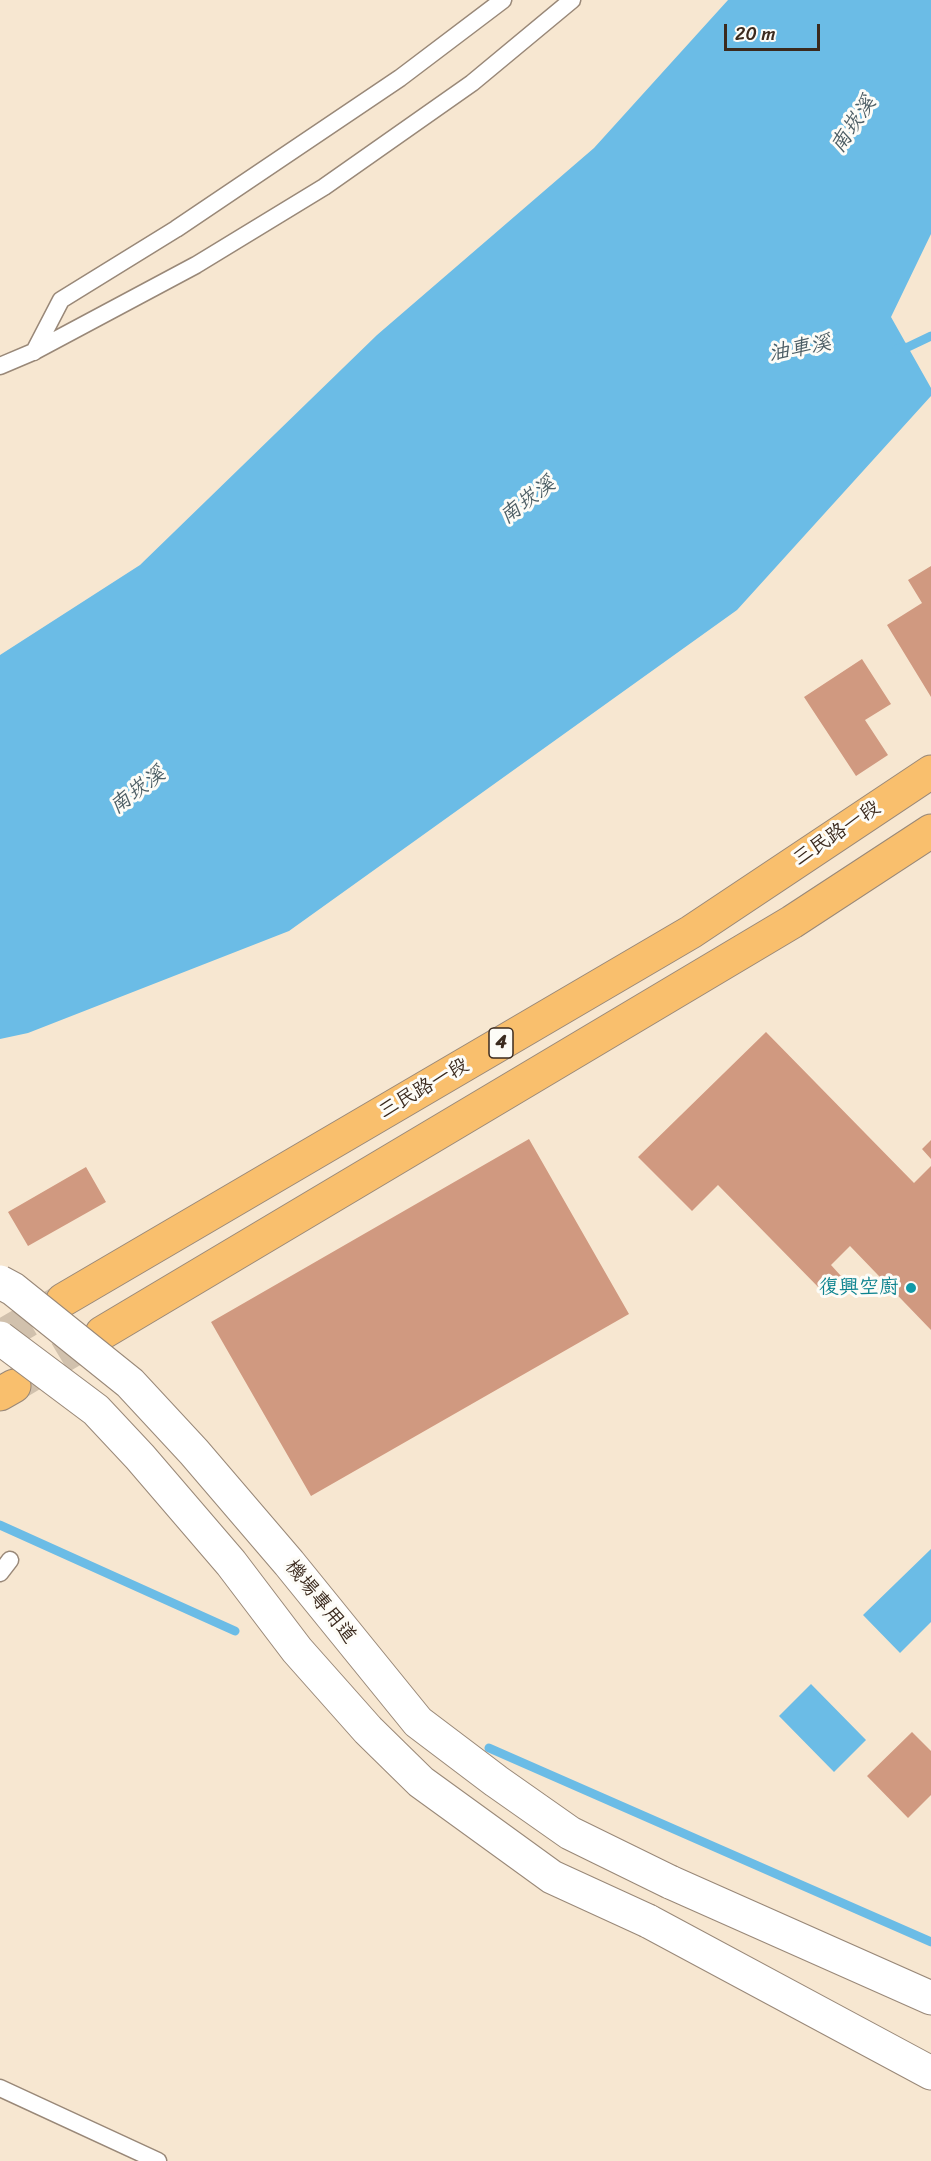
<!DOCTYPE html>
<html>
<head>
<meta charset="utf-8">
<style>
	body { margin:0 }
	#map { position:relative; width:931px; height:2161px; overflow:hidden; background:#f7e7d1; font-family:Sriracha,sans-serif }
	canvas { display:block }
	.scale { position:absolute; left:724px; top:24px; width:96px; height:27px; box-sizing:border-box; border:3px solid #3b2a1e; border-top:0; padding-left:8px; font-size:18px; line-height:21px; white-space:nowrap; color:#3b2a1e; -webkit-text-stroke:4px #fdfcf7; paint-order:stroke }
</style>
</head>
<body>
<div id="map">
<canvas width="931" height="2161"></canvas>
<div class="scale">20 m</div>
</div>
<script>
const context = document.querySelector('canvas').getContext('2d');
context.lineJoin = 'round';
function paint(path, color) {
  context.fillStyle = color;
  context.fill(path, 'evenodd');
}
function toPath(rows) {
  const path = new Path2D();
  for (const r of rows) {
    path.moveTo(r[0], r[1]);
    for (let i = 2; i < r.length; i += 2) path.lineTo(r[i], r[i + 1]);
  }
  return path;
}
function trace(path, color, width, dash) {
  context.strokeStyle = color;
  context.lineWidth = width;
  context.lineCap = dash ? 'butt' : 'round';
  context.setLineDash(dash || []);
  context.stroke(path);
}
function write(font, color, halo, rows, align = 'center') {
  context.font = font + ' Sriracha,"LXGW WenKai TC",sans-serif';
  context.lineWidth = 6;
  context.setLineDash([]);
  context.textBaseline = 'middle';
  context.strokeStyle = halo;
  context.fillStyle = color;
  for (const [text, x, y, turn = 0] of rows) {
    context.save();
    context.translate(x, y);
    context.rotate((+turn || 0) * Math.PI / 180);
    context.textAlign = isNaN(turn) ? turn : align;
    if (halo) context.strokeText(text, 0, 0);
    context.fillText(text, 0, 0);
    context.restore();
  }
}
const water = toPath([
	[728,0,931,0,931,234,891,317,931,388,931,396,737,610,289,931,28,1033,0,1039,0,655,140,565,377,335,594,148],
	[931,1549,931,1622,900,1653,863,1615],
	[811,1684,866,1740,834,1772,779,1716]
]);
const stream = toPath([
	[897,349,908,347,931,336],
	[0,1525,235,1631],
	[489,1748,931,1942]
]);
const building = toPath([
	[931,566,931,697,887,625,922,603,908,580],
	[862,659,891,704,865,720,888,755,856,776,804,697],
	[766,1032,914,1183,931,1166,931,1330,850,1246,831,1265,841,1276,824,1293,718,1185,692,1211,638,1157],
	[529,1139,629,1314,311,1496,211,1322],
	[931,1140,931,1159,922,1149],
	[86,1167,106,1202,28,1246,8,1212],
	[912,1732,931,1751,931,1795,908,1818,867,1776]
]);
const primaryTunnel = toPath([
	[0,1337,63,1300],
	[18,1383,102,1333]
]);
const lane = toPath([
	[34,352,61,300,176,229,400,78,503,0],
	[0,366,33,352,196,265,324,187,472,83,572,0],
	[0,1573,10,1560],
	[0,2088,158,2161]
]);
const street = toPath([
	[670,1882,931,1998],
	[648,1921,931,2073]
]);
const primary = toPath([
	[63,1300,691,932,931,772],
	[102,1333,792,922,931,831],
	[0,1394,14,1386]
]);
const streetBridge = toPath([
	[0,1282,13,1289,130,1383,194,1452,289,1563,418,1722,496,1781,570,1833,670,1882],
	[0,1338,96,1410,140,1457,231,1563,297,1650,368,1730,421,1782,552,1877,648,1921]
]);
const markers = [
	[911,1288,6,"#0f9aa8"]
];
const shields = [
	[501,1043,24]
];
const shieldNames = [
	["4",501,1043]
];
const streetNames = [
	["三民路一段",837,834,-34],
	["三民路一段",424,1089,-30],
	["機場專用道",320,1602,51]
];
const cultureNames = [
	["復興空廚",899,1288]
];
const waterNames = [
	["南崁溪",854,125,-56],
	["油車溪",800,349,-11],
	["南崁溪",528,501,-37],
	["南崁溪",138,791,-37]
];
paint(water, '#6bbce6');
trace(stream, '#6bbce6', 9);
paint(building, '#d09980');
trace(primaryTunnel, '#d1c1ad', 33, [33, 16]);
trace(lane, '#998878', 19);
trace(street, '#998878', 35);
trace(primary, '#998878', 35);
trace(lane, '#fff', 16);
trace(street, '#fff', 33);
trace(primary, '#f9bf6d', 33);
trace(streetBridge, '#998878', 35, []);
trace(streetBridge, '#fff', 33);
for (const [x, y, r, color] of markers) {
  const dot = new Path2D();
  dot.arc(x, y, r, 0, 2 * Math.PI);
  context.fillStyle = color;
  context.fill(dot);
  trace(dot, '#fdfcf7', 2);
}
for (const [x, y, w] of shields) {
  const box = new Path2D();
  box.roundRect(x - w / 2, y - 15, w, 30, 4.5);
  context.fillStyle = '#fdfcf7';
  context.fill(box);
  trace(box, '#3b2a1e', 1.5);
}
write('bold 18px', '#3b2a1e', null, shieldNames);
write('20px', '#3b2a1e', '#fdfcf7', streetNames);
write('20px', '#0d838f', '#fdfcf7', cultureNames, 'right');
write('italic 21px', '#4c5d64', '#fdfcf7', waterNames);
</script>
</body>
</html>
